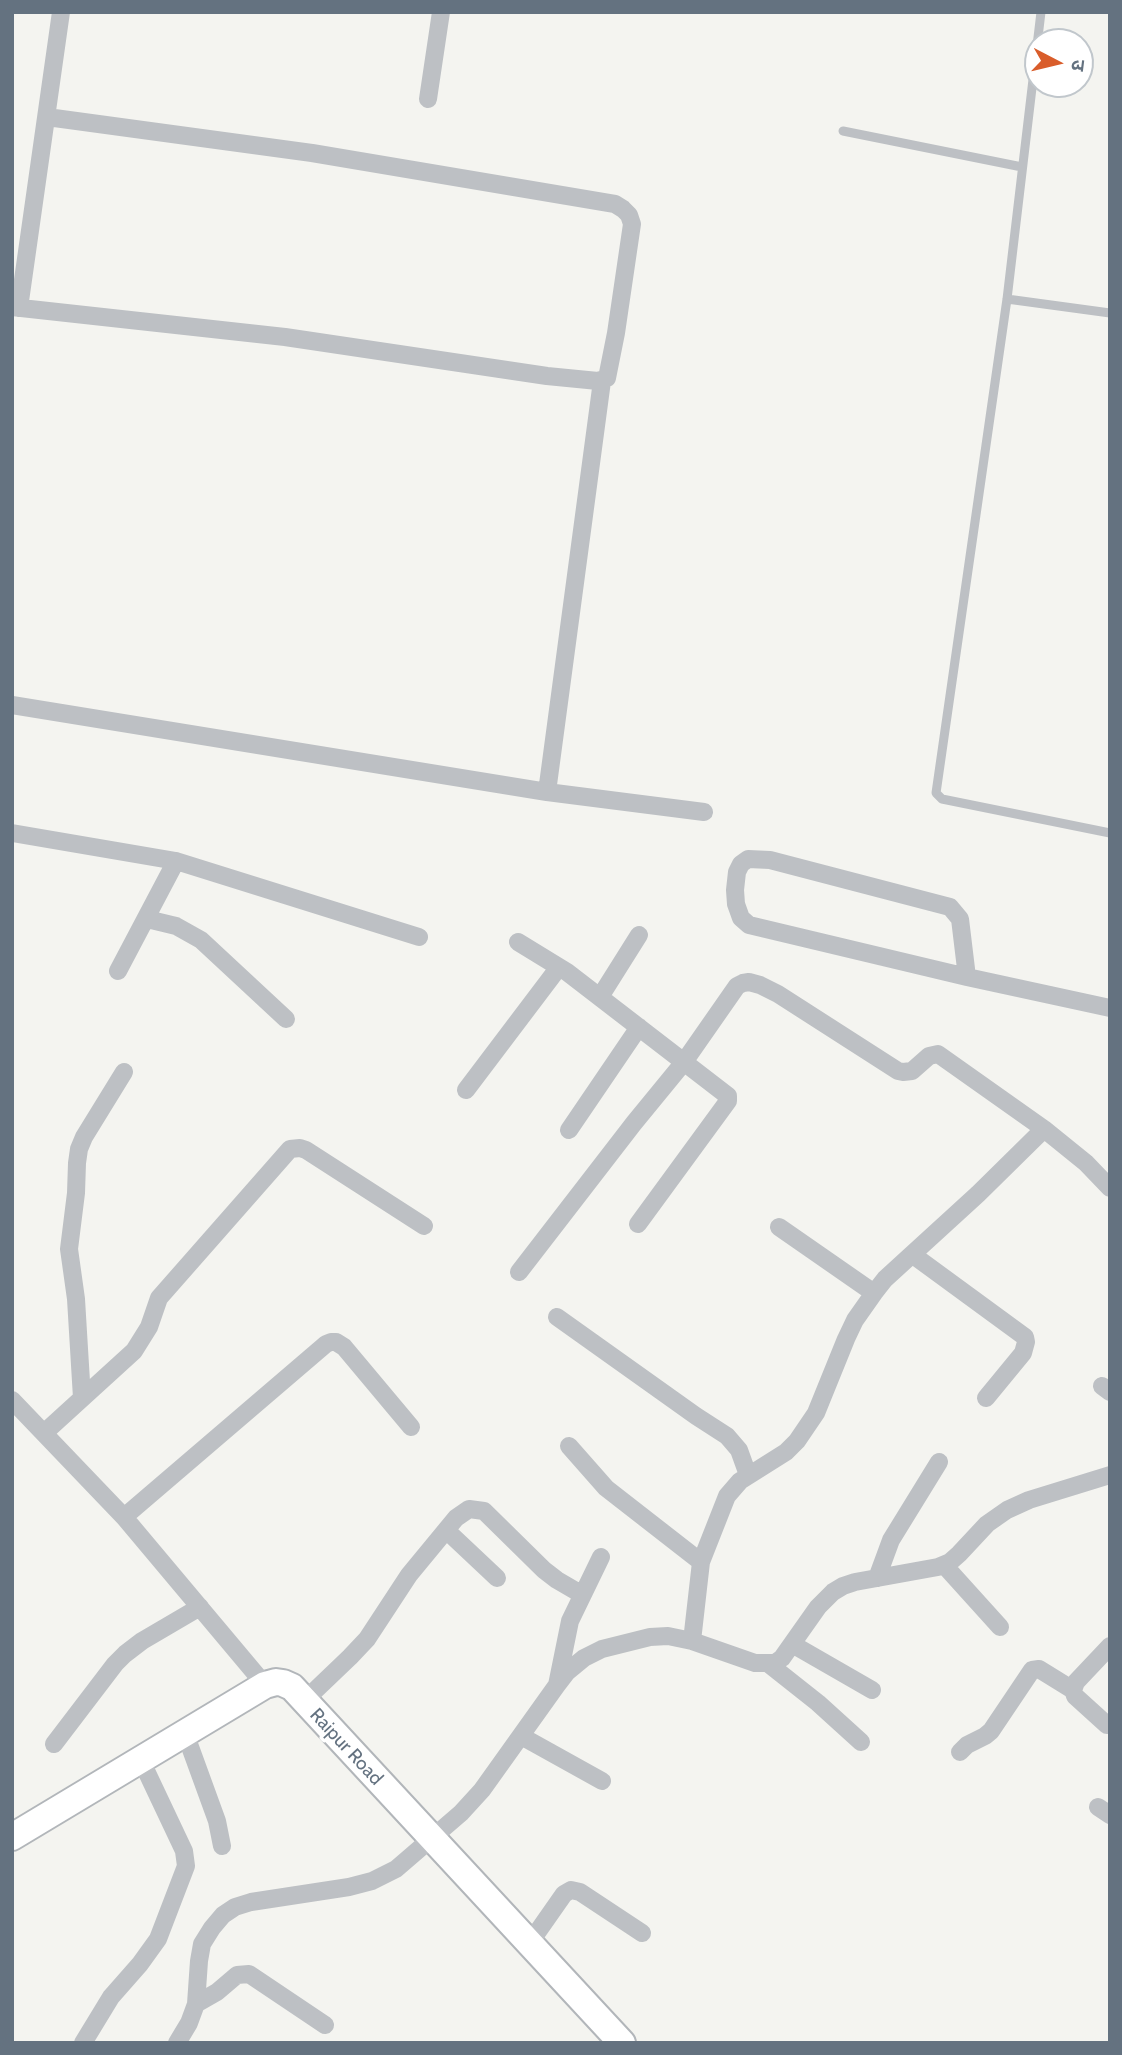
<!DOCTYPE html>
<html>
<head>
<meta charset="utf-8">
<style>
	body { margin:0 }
	#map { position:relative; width:1122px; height:2055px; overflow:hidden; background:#f4f4f0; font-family:Cabin,"Noto Sans Devanagari",sans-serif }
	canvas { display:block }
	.frame { position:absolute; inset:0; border:14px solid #647280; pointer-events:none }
	.north { position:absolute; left:1024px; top:28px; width:70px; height:70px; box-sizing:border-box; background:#fff; border:2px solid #c1c7cc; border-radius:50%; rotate:97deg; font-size:19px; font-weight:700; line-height:28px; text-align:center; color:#647280 }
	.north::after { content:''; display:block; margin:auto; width:24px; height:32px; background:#d95d2b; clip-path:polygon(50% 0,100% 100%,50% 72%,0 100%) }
</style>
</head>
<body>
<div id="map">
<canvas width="1122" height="2055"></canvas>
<div class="frame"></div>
<div class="north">उ</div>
</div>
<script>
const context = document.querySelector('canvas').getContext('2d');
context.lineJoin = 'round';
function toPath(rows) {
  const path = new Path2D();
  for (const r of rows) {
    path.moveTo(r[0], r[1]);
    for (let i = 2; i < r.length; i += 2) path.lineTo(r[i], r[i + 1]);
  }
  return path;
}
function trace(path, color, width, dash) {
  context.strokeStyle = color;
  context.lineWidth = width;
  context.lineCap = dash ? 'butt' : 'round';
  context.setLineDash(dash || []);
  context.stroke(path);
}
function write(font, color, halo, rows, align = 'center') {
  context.font = font + ' Cabin,sans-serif';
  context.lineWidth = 7;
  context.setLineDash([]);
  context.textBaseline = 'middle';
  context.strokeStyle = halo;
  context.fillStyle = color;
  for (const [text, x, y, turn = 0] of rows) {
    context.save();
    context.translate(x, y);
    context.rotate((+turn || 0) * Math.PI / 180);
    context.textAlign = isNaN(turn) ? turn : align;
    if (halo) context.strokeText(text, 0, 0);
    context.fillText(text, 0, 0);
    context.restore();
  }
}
const lane = toPath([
	[1041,12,1007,299,936,793,942,799,1110,833],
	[843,131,1022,167],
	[1007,299,1110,313]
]);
const street = toPath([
	[428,99,441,12],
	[12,307,285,337,547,376,598,381,607,378,616,333,632,224,629,215,623,209,615,204,312,153,47,117],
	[19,308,61,12],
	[12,705,547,792,704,812],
	[547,792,602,381],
	[12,833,176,861,419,937],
	[147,919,176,926,201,940,286,1019],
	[518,942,567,972,728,1096,728,1101,638,1224],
	[118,971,176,861],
	[967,977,960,919,950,907,770,860,748,859,741,864,737,872,735,890,736,904,741,918,749,925,967,977,1110,1008],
	[600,997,639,935],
	[466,1090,559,967],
	[569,1130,639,1027],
	[779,1227,874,1293],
	[913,1255,1025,1337,1026,1342,1023,1353,986,1398],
	[519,1272,634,1123,684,1062,737,986,743,983,749,982,760,985,778,994,898,1071,903,1072,912,1071,929,1056,938,1054,1044,1129],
	[557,1317,696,1416,727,1436,739,1450,748,1475],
	[1102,1386,1110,1392],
	[82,1398,76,1299,69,1249,76,1193,77,1163,79,1149,84,1137,124,1072],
	[12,1400,124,1517,265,1685],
	[44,1433,134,1351,149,1327,159,1298,290,1149,300,1148,306,1150,424,1226],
	[569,1446,606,1488,701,1562],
	[124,1517,326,1344,331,1342,336,1342,344,1347,411,1427],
	[446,1530,497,1578],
	[944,1565,1000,1627],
	[877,1578,891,1540,939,1462],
	[692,1641,701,1562,727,1496,740,1481,786,1452,797,1441,816,1413,846,1339,855,1320,874,1293,885,1279,978,1194,1044,1129,1086,1163,1110,1188],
	[792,1644,872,1690],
	[770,1665,818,1703,861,1742],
	[557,1685,570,1621,601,1557],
	[304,1701,350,1657,367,1639,409,1575,456,1518,469,1509,484,1511,544,1570,557,1580,581,1594],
	[1107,1725,1075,1696,1073,1690,1076,1682,1110,1646],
	[185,1733,217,1821,222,1846],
	[521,1736,602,1781],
	[54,1744,115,1664,125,1654,142,1641,200,1607],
	[960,1752,967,1745,985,1736,991,1731,1032,1670,1039,1669,1073,1690],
	[1098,1807,1110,1815],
	[529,1944,564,1894,571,1890,580,1892,642,1933],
	[196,2004,217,1992,237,1975,249,1974,325,2025],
	[83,2043,111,1997,140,1964,158,1939,186,1866,184,1851,141,1760],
	[177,2043,189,2023,196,2004,199,1961,202,1944,212,1928,223,1915,235,1907,251,1902,349,1887,372,1881,396,1869,461,1813,482,1790,557,1685,567,1672,584,1658,602,1649,650,1637,668,1636,692,1641,755,1663,775,1663,782,1658,818,1607,833,1592,843,1586,855,1582,938,1567,950,1562,959,1554,987,1524,1007,1510,1029,1500,1110,1475]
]);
const secondary = toPath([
	[12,1837,265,1685,276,1682,283,1683,292,1687,622,2043]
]);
const streetNames = [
	["Raipur Road",346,1747,47]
];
trace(secondary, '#b2b6ba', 30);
trace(lane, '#bdc0c4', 9);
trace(street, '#bdc0c4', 18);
trace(secondary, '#fff', 26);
write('19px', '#647280', '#fff', streetNames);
</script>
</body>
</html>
